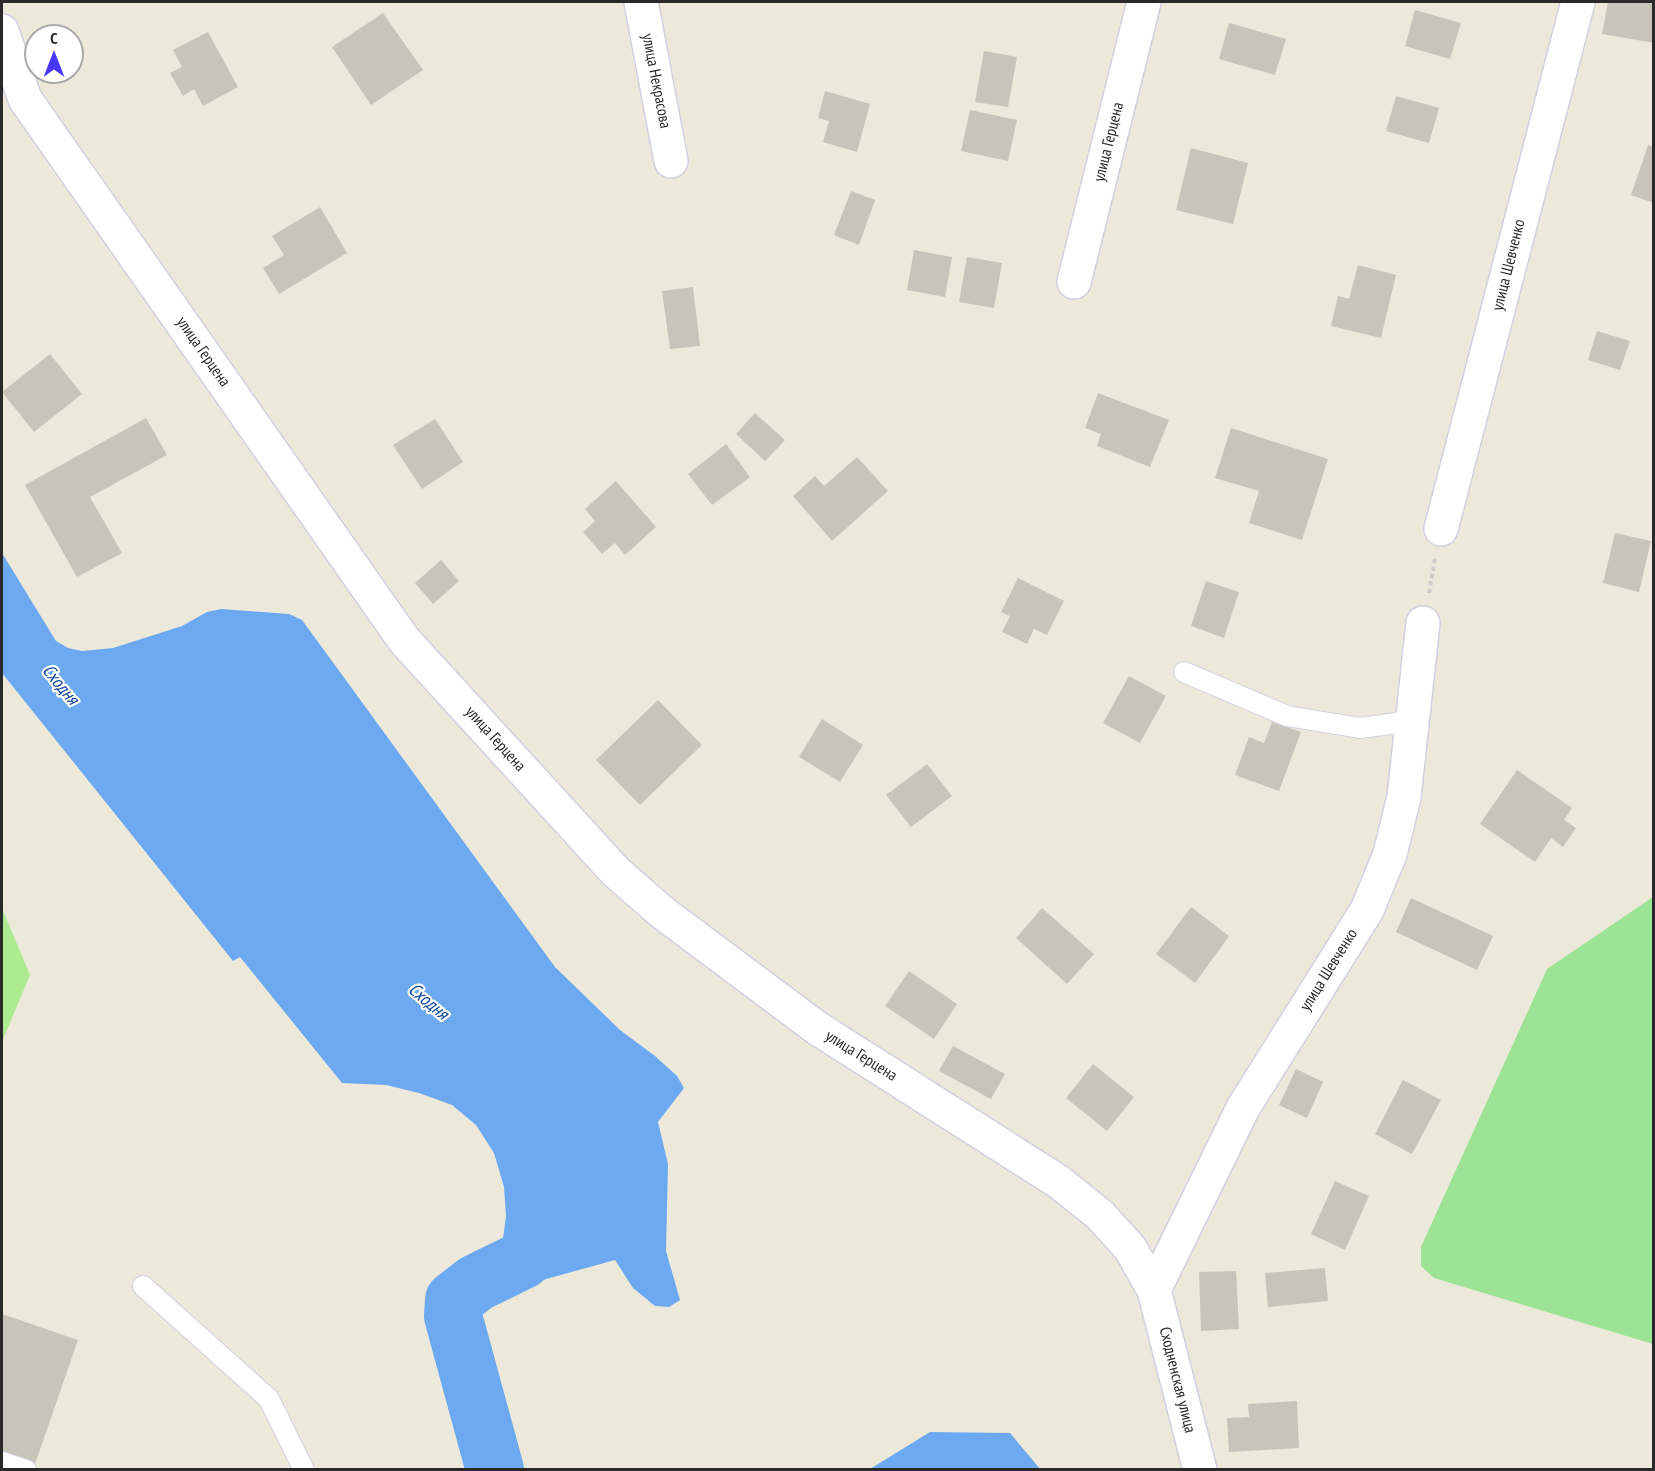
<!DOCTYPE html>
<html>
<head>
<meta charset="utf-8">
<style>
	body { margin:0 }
	#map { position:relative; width:1655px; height:1471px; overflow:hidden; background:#ece9da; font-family:"PT Sans Narrow",sans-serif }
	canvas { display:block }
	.frame { position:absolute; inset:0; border:3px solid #292929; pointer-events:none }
	.north { position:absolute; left:24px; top:24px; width:60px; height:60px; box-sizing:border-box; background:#fff; border:2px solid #a9a9a9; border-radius:50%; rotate:0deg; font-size:16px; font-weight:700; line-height:24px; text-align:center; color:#292929 }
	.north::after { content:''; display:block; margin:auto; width:21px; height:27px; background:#4738fc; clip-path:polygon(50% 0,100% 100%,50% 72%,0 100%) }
</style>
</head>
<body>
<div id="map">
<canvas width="1655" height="1471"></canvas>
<div class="frame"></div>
<div class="north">С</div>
</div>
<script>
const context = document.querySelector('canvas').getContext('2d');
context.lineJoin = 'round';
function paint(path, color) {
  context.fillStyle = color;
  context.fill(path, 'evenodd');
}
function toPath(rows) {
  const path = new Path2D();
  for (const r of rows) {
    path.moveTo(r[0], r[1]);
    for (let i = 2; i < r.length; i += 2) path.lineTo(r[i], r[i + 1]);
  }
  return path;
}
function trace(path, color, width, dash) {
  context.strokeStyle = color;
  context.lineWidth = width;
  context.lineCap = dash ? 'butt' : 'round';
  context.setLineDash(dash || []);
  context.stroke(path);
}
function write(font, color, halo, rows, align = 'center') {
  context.font = font + ' "PT Sans Narrow",sans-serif';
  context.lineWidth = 4.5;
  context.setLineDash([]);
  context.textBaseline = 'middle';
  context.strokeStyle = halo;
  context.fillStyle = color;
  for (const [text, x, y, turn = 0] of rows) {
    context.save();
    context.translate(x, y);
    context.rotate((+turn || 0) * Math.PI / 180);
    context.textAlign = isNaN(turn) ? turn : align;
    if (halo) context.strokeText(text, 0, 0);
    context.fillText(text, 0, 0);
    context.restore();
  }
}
const green = toPath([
	[1653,897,1653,1344,1434,1278,1421,1266,1421,1247,1547,969]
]);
const pitch = toPath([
	[2,908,30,975,2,1042]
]);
const water = toPath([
	[2,553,56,641,68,648,82,651,113,648,182,626,207,612,221,609,289,614,302,620,555,967,620,1030,655,1056,677,1076,684,1088,658,1122,668,1164,666,1251,680,1300,669,1307,655,1306,633,1288,615,1260,481,1297,472,1275,488,1264,503,1239,506,1216,504,1187,494,1153,476,1125,452,1105,419,1093,386,1085,342,1083,240,957,233,961,2,673],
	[930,1432,1010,1433,1040,1469,870,1469]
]);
const river = toPath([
	[495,1470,453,1316,454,1300,476,1283,523,1260,538,1236]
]);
const building = toPath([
	[1608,2,1654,3,1654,43,1602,34],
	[1415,10,1461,23,1450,59,1405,46],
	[383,13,423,70,371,105,332,47],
	[1229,23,1286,39,1275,75,1219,59],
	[208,32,238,87,203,106,194,89,183,96,170,73,182,67,173,50],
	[984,51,1017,57,1008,107,975,102],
	[825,91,870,104,857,152,823,142,829,121,818,118],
	[1396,96,1439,108,1429,143,1386,131],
	[970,110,1017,120,1008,161,961,151],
	[1648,145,1654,147,1654,203,1631,195],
	[1191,148,1248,163,1233,224,1176,210],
	[851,191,875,200,859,245,834,235],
	[320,207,347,253,279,294,263,268,284,255,272,236],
	[914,250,952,257,945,297,907,290],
	[967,257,1002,263,994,308,959,302],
	[1358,265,1396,275,1381,338,1331,326,1338,296,1349,299],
	[693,287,700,346,670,349,662,291],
	[1597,331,1630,341,1620,370,1588,360],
	[50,354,82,394,34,432,2,392],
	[1098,393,1169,420,1150,467,1097,446,1101,434,1085,428],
	[755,413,785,440,765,461,736,434],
	[146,418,167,455,90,497,122,553,77,577,25,485],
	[435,419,463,462,422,489,393,445],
	[1231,428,1328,459,1302,540,1249,523,1259,491,1215,478],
	[726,444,750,477,712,505,688,474],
	[857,457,888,491,832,541,793,496,815,476,824,486],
	[616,481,656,527,625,555,615,543,602,554,583,532,595,521,585,509],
	[1615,533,1651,541,1639,592,1603,583],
	[441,560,459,581,433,604,415,583],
	[1018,578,1064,601,1047,635,1034,629,1027,644,1002,632,1010,616,1001,612],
	[1206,581,1239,592,1224,638,1191,626],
	[1129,676,1166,696,1140,743,1103,723],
	[658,700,702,745,640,805,596,760],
	[822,719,863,745,840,782,799,757],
	[1272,722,1301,732,1279,791,1235,775,1249,737,1264,743],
	[927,764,952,796,911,827,886,795],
	[1517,770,1572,808,1564,820,1576,828,1563,847,1551,838,1535,862,1480,824],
	[1411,898,1493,936,1477,970,1396,932],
	[1191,907,1229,936,1195,983,1156,954],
	[1042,908,1094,954,1067,984,1016,938],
	[909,971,957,1004,934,1039,885,1006],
	[953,1046,1005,1074,991,1099,939,1071],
	[1093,1064,1134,1097,1107,1131,1066,1098],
	[1296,1069,1323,1082,1307,1118,1279,1105],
	[1403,1080,1441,1100,1412,1154,1375,1134],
	[1335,1181,1369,1196,1345,1250,1311,1234],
	[1325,1268,1328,1301,1268,1307,1265,1273],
	[1236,1271,1239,1329,1201,1331,1199,1272],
	[2,1314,78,1340,35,1464,2,1452],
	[1297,1401,1299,1448,1229,1452,1227,1418,1249,1417,1248,1404]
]);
const path = toPath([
	[1429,593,1435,559]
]);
const lane = toPath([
	[1184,672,1287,716,1360,728,1412,721],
	[143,1286,269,1399,304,1470],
	[2,1462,26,1470]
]);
const street = toPath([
	[641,2,671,161],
	[2,31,25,99,404,640,616,872,663,913,817,1028,1059,1182,1100,1215,1130,1248,1154,1290,1200,1470],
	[1074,282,1144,2],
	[1441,529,1578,2],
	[1154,1290,1243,1108,1367,910,1390,854,1404,797,1423,623]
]);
const streetNames = [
	["улица Некрасова",656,81,79],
	["улица Герцена",1109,142,-76],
	["улица Шевченко",1509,265,-76],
	["улица Герцена",203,352,55],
	["улица Герцена",495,739,48],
	["улица Шевченко",1329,970,-58],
	["улица Герцена",861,1056,32],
	["Сходненская улица",1177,1380,76]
];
const waterNames = [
	["Сходня",60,685,50],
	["Сходня",428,1002,40]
];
paint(green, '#9ce396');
paint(pitch, '#adeb91');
paint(water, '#6ca9f0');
trace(river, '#6ca9f0', 58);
paint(building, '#c7c5ba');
trace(lane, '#d1d0e2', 22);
trace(street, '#d1d0e2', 36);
trace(path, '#ccc', 4, [4.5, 3]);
trace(lane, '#fff', 20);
trace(street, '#fff', 33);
write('16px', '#292929', '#fff', streetNames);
write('italic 18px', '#0c439a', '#fff', waterNames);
</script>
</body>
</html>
